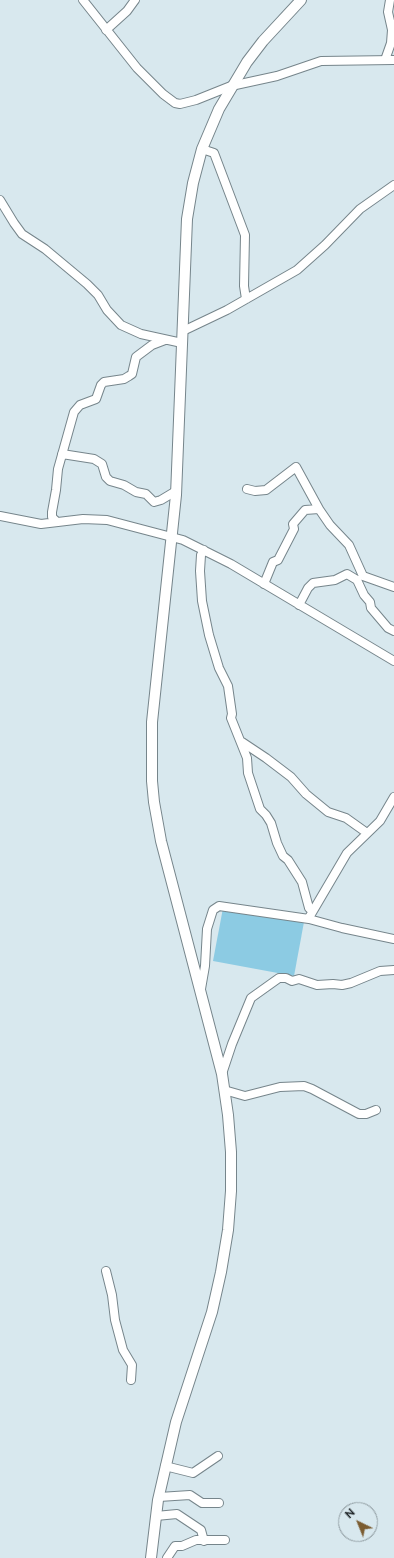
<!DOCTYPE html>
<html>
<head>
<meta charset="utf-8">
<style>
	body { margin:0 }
	#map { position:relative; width:394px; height:1558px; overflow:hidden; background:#d8e8ee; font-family:Raleway,sans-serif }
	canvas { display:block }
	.north { position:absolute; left:338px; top:1502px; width:40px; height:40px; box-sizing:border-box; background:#d8e8ee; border:1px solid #8d999e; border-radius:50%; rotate:317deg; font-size:11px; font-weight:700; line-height:16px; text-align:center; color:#1d2326 }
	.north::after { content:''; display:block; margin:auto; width:14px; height:18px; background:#7b5c31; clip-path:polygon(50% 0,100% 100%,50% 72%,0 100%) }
</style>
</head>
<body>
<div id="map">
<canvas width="394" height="1558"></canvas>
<div class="north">N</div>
</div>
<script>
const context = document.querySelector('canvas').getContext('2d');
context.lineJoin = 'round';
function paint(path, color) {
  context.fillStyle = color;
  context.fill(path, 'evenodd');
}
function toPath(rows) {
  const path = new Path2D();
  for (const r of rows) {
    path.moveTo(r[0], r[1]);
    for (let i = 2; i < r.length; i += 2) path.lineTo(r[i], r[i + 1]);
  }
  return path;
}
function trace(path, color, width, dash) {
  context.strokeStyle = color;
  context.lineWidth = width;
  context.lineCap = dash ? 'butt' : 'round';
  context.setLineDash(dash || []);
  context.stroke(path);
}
const green = toPath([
	[223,908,304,922,294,976,213,961]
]);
const minor = toPath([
	[83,0,137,68,163,94,175,103,180,104,196,100,231,86,277,76,321,61,394,60],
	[106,30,127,11,135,0],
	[385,60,391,43,392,30,388,12,390,0],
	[202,149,214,153,245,235,244,286,246,299],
	[0,200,14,223,22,234,45,249,87,284,98,295,107,310,121,325,141,334,182,343],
	[183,331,227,310,297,270,325,245,360,209,394,185],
	[62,454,94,459,102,464,106,477,110,481,124,485,136,492,146,494,154,502,161,500,176,491],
	[247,489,255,491,266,490,296,467,319,509],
	[0,516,41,524,83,519,107,520,183,540,231,564,394,661],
	[57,522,52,517,52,512,56,490,58,469,74,412,80,405,96,399,101,385,104,382,124,379,129,376,132,374,136,357,152,345,165,340],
	[204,550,201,555,200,571,202,601,209,635,219,668,228,686,232,714,231,718,247,758,248,773,260,809,266,815,271,823,277,843,283,856,288,860,302,882,309,908,312,911],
	[264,584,273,562,278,560,294,529,293,524,305,510,319,509,330,525,349,545,363,576,394,587],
	[299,605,308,588,313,583,335,580,347,574,357,580,364,595,370,602,371,608,388,628,394,631],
	[242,742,266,758,291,777,306,794,328,812,346,818,367,833],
	[310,916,347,853,380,821,394,797],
	[201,989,205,966,207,929,213,910,219,906,309,919,342,928,394,939],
	[222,1074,232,1044,251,998,279,978,286,978,292,981,299,979,317,985,333,984,342,985,351,983,380,971,394,970],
	[224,1090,245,1096,280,1087,304,1086,312,1089,359,1114,366,1114,376,1110],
	[106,1271,112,1295,115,1320,123,1350,132,1365,131,1380],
	[165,1466,193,1473,218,1456],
	[159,1497,190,1495,202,1503,219,1503],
	[156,1516,177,1514,201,1530,204,1541],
	[167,1558,175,1546,182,1546,196,1540,225,1540]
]);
const major = toPath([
	[151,1558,158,1500,176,1422,212,1312,221,1272,228,1230,231,1191,231,1152,228,1115,222,1074,161,841,154,802,152,781,152,722,176,495,187,219,193,183,202,149,219,109,247,62,263,41,301,0]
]);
paint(green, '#8ccbe3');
trace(minor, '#76858b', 10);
trace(major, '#76858b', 12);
trace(minor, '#fff', 8);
trace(major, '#fff', 10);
</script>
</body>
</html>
